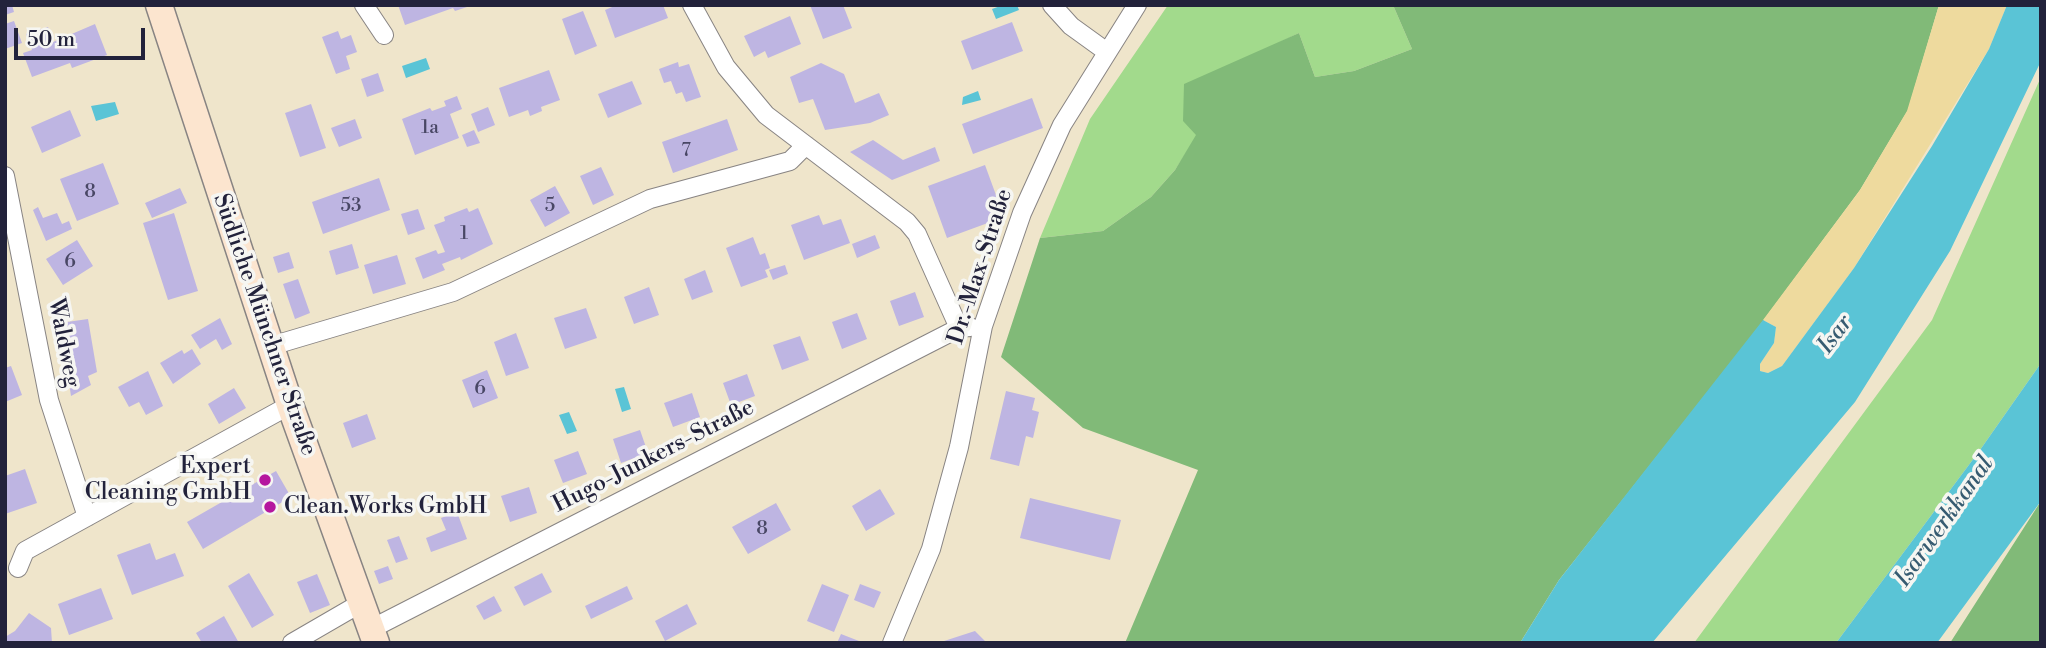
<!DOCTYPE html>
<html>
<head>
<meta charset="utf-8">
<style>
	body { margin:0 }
	#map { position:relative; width:2046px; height:648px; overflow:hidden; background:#efe5cb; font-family:"Libre Bodoni",serif }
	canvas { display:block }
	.frame { position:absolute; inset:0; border:7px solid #22223b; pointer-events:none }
	.scale { position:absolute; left:14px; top:28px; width:131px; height:32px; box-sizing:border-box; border:4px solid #22223b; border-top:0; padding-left:9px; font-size:21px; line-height:24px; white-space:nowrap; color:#22223b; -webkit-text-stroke:5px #f6f6f2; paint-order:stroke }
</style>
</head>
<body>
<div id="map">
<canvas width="2046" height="648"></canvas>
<div class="frame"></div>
<div class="scale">50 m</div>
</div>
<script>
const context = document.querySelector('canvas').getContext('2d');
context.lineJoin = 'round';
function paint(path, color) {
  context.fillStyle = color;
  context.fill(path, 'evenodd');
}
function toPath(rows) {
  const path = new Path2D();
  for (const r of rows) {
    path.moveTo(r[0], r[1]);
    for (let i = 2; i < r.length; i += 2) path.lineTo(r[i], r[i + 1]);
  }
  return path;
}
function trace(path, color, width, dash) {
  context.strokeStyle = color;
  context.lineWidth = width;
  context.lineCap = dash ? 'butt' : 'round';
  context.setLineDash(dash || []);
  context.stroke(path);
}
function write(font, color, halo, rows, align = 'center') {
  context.font = font + ' "Libre Bodoni",serif';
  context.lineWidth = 7;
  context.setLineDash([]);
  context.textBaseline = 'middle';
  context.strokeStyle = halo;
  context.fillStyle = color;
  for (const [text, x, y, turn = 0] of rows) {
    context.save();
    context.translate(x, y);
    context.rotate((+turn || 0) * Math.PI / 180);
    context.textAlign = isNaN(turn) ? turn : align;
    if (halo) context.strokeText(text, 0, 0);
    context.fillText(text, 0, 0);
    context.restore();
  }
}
const green = toPath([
	[1168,5,1393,5,1412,49,1354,71,1315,77,1299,33,1247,58,1175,170,1151,197,1103,231,1040,238,1090,119],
	[2041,77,2041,363,1980,450,1836,643,1694,643,1932,320]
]);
const forest = toPath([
	[1393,5,1939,5,1908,110,1860,190,1746,344,1559,580,1520,643,1125,643,1198,470,1083,428,1001,357,1040,238,1103,231,1151,197,1175,170,1196,135,1183,121,1184,84,1299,33,1315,77,1354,71,1412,49],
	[2041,501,2041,643,1950,643]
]);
const sand = toPath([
	[1939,5,2007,5,1989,49,1854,268,1782,366,1768,373,1760,371,1760,364,1774,343,1776,327,1763,320,1860,190,1907,111]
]);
const water = toPath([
	[1003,5,1017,5,1019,10,996,19,992,9],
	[2007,5,2041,5,2041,61,1950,251,1855,402,1652,643,1520,643,1559,580,1763,320,1776,327,1774,343,1760,364,1760,371,1768,373,1782,366,1854,268,1932,146,1989,49],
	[426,58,430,69,406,78,402,66],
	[978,91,981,100,962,105,963,97],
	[115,102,119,114,96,121,91,106],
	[2041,363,2041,501,1937,643,1836,643,1980,450],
	[624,387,631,409,622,412,615,389],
	[569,412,577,431,567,434,559,415]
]);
const building = toPath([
	[5,5,12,5,14,12,5,15],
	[398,5,470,5,470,6,455,11,453,8,405,25],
	[617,5,663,5,668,18,615,38,605,10],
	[810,5,843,5,852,28,823,39],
	[583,11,597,46,575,55,562,19],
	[790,16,801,44,768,58,765,51,754,57,744,36],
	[14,21,22,43,5,49,5,24],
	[1012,22,1023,51,972,70,961,41],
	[95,24,107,55,72,68,70,63,32,77,23,53,32,50,26,34,48,27,53,42],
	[338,31,341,39,351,35,357,52,346,56,350,69,336,74,322,37],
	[678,62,679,67,689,64,701,97,686,102,682,92,676,94,671,81,664,83,659,69],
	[821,63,844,74,855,103,879,93,889,115,870,123,825,130,813,99,799,103,790,77],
	[549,70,560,100,541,107,542,111,530,116,528,110,509,117,499,88],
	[378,73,384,91,367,97,361,79],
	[632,81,642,104,608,118,598,94],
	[457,96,462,109,450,114,459,138,415,155,402,119,430,108,432,111,446,106,444,101],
	[1032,98,1043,128,973,154,962,124],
	[311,104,326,148,300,157,285,113],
	[488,107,495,125,478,132,471,114],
	[70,110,81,136,42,153,31,127],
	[355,119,362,138,339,147,331,128],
	[727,119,738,150,673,173,662,142],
	[474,130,480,143,467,147,462,135],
	[873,140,903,160,935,147,940,161,892,180,850,152],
	[103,163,119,204,77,221,60,179],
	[985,165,1004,217,947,238,928,186],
	[601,167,614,195,593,205,580,176],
	[379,178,390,210,323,234,312,202],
	[555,186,570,213,545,227,530,200],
	[180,188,187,203,152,218,145,203],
	[38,207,43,218,57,213,62,224,69,221,72,229,46,241,33,210],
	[467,208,469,212,478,208,493,244,461,260,460,257,442,264,445,270,423,279,415,258,436,250,438,254,445,252,434,225,445,221,444,217],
	[418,209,425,229,408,235,401,214],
	[174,213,198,291,168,300,143,223],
	[819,215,823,225,841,219,850,243,804,260,791,225],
	[875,235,880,248,857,258,852,244],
	[753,237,760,255,765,253,770,268,765,270,768,277,741,287,726,248],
	[77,240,93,266,63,285,46,259],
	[352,244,359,268,336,275,329,251],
	[289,252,294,268,278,273,273,257],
	[397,255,406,284,373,294,364,265],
	[785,265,788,274,773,280,769,270],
	[705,270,713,292,692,300,684,279],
	[298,279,310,313,295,319,283,284],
	[649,287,659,315,634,324,624,297],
	[915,292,924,317,899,326,890,301],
	[586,308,597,338,565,349,554,318],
	[857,313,867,339,842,349,832,322],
	[220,318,232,344,222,350,216,339,200,349,191,335],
	[88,319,97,372,88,376,91,385,71,396,60,323],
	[516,333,529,368,506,376,494,342],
	[800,336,809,360,782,370,773,345],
	[192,349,201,364,173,384,160,363,182,350,184,354],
	[11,366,22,395,5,402,5,368],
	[487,370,498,398,473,408,462,380],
	[148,371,163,406,146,415,139,402,129,407,118,387],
	[747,374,755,396,731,405,723,383],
	[234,388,246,408,219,424,208,404],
	[1006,391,1035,398,1032,410,1039,412,1033,438,1026,436,1019,466,990,459],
	[692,393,700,417,673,427,664,403],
	[367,414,376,439,352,448,343,423],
	[640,430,648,453,621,463,613,439],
	[578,451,587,474,563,483,554,460],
	[25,469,37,503,5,514,5,476],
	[276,471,291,497,203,549,187,522],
	[529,487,537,513,510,522,501,496],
	[880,489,895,514,866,531,852,506],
	[1030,498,1121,520,1110,560,1020,538],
	[776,503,791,530,748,554,732,527],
	[457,512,467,539,431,552,426,538,446,530,441,518],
	[399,536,408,559,396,563,387,540],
	[150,543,156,560,175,553,184,576,132,595,117,555],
	[388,566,393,579,379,584,374,571],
	[249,573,274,615,252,628,228,586],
	[542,573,552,592,524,606,514,587],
	[317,574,330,605,310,613,297,582],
	[822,584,849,595,834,632,807,621],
	[860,584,881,592,874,608,854,600],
	[627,586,633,599,591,619,585,606],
	[101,588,113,619,69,635,58,604],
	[494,596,502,611,484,620,476,606],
	[687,604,697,624,665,641,655,621],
	[29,613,51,628,52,643,5,643,5,637,15,631],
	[224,616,239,643,202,643,196,633],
	[975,631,987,643,941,643,941,642],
	[841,634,859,641,858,643,837,643]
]);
const minor = toPath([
	[364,5,384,35],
	[692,5,726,67,766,115,907,222,917,234,959,328,970,327],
	[1052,5,1071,26,1107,52],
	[5,176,49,400,87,517],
	[271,346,453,292,650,199,790,161,806,145],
	[18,568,25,551,290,405],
	[371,629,959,328],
	[292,643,361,603],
	[892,643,931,549,959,447,983,326,1022,213,1062,125,1137,5]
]);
const secondary = toPath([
	[159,5,290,405,376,643]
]);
const markers = [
	[265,480,7,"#b5179e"],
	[270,507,7,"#b5179e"]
];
const numberNames = [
	["1a",430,128],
	["7",686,151],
	["8",90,192],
	["53",351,206],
	["5",550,206],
	["1",464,234],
	["6",70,262],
	["6",480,389],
	["8",762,529]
];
const streetNames = [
	["Dr.-Max-Straße",981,267,-72],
	["Südliche Münchner Straße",264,325,71],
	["Waldweg",63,343,79],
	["Hugo-Junkers-Straße",654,457,-27]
];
const poiNames = [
	["Expert",251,467],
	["Cleaning GmbH",251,493],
	["Clean.Works GmbH",284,507,"left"]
];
const waterNames = [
	["Isar",1836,335,-53],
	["Isarwerkkanal",1945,522,-55]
];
paint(green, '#a2da8c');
paint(forest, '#81ba78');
paint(sand, '#eeda9e');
paint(water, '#5ac4d6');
paint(building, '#beb5e2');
trace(minor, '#888483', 20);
trace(secondary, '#888483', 29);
trace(minor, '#fff', 18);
trace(secondary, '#fce5cf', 26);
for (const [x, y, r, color] of markers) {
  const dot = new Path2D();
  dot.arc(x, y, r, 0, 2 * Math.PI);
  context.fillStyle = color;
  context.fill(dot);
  trace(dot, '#f6f6f2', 2.5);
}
write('19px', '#494765', null, numberNames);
write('23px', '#22223b', '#f6f6f2', streetNames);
write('23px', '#22223b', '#f6f6f2', poiNames, 'right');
write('italic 24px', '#365b71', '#f6f6f2', waterNames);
</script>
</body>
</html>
